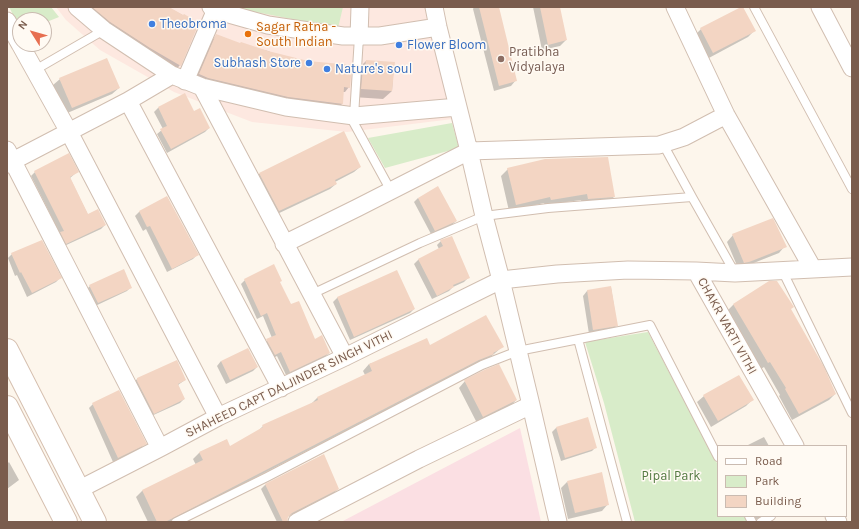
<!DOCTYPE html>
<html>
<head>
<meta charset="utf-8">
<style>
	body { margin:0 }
	#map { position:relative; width:859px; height:529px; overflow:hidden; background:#fdf6ec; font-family:Karla,sans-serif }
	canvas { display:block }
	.frame { position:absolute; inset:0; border:8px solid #7a5c4d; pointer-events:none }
	.legend { position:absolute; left:717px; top:445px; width:130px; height:72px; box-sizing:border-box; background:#fffaf3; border:1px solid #cabbb1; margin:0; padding:5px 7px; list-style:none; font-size:12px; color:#7a5c4d }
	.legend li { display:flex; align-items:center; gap:8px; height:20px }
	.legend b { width:20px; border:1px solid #cabbb1 }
	.north { position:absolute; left:12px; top:12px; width:40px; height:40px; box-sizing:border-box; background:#fffaf3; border:1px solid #cabbb1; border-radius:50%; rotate:307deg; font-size:11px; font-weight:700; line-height:16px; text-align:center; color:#7a5c4d }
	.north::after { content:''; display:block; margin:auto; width:14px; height:18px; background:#e76f51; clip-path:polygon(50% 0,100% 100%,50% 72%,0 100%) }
</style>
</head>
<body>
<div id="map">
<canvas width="859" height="529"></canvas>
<div class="frame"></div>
<ul class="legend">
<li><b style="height:5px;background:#fff"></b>Road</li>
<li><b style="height:11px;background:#d8ecc9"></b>Park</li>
<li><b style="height:11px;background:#f3d5c3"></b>Building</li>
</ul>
<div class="north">N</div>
</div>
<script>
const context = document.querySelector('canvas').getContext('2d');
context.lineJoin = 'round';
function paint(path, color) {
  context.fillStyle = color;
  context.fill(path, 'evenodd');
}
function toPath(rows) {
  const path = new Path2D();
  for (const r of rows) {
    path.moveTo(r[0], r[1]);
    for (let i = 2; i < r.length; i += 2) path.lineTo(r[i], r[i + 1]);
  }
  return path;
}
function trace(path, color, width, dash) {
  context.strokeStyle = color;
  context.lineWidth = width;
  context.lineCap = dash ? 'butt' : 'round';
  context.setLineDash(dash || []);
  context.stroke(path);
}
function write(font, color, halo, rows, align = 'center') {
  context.font = font + ' Karla,sans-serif';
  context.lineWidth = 3;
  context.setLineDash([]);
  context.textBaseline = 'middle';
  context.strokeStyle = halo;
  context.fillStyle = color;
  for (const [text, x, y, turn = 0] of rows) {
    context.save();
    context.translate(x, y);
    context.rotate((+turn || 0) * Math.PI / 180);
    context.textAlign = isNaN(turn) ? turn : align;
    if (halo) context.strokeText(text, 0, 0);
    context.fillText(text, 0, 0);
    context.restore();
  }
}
const commercial = toPath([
	[56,7,434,7,461,118,347,132,252,122,174,92,100,50,66,20]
]);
const medical = toPath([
	[520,428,541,522,341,522]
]);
const green = toPath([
	[9,7,51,7,59,17,44,23,44,20,20,20,20,28],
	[230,7,343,7,338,28],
	[452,123,459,148,385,168,368,138],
	[648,332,718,465,718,516,745,516,747,521,746,522,635,522,604,403,585,342]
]);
const shadow = toPath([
	[83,7,167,7,198,23,180,65,175,71],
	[474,7,498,7,516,80,511,86,494,91,473,9],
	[533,7,559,7,566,40,560,46,542,50],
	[701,29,754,31,748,37,707,59,695,35],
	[217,35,240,44,268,51,349,87,345,92,343,92,342,104,337,109,283,101,195,79,212,40],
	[366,61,394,63,392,91,383,99,353,97,358,69],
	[60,79,119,88,112,94,65,114,53,85],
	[184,95,194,113,209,128,205,132,167,153,157,134,163,129,154,112,158,108],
	[360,167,354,172,335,182,336,184,330,189,273,216,254,179,259,174],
	[508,169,614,197,607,203,582,205,581,200,545,205,544,203,509,211,501,176],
	[35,172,77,172,70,178,88,215,105,225,101,229,62,247,57,237,60,234,31,176],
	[167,197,197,255,193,259,167,272,146,229,143,231,135,216,139,212],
	[418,198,456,221,452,225,431,234,414,202],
	[733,235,785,246,779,253,741,268,738,268,727,242],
	[441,241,468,278,464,282,453,287,449,291,432,299,414,264,418,260,439,249,437,245],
	[12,254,60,278,56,282,27,297,17,275,15,276,8,258],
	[245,280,279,282,291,305,314,340,329,353,325,357,286,375,277,356,271,359,263,344,272,338,263,316,257,319,241,284],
	[769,282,790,309,835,394,829,400,792,420,779,396,780,395,764,367,761,369,727,311,733,305],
	[90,286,131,287,127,291,93,307,86,290],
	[611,287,617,325,612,330,589,334,583,296,587,291],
	[338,297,414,309,410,313,350,340,333,302],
	[429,346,502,347,487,360,472,366,169,522,148,522,136,497,142,491,196,465,193,459,199,453,226,440,230,448,258,431,263,426,311,404,317,398,365,375,363,371,369,364],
	[221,361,257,367,253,371,226,384,217,366],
	[739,376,752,400,746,406,711,427,697,402,704,396],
	[137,379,185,380,178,385,184,399,180,403,149,417,133,384],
	[465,381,516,400,510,407,477,423,459,388],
	[93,404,145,443,141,448,113,462,89,408],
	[587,419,596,447,592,451,561,461,552,432,556,428],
	[764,437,769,446,746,446],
	[323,455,338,489,334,493,287,517,286,522,277,522,261,489,265,485],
	[9,462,19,480,7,489,7,464],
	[567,482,608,504,602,511,568,519,561,488],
	[754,516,762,516,756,520]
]);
const building = toPath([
	[92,7,169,7,183,15,184,14,199,23,181,66,150,48,110,22],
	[479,7,499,7,517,81,499,86],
	[540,7,560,7,567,40,548,45],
	[741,7,743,7,756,31,713,53,700,28],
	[216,34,240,43,241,42,268,51,308,61,352,65,350,88,344,87,343,104,288,97,208,78,199,74],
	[107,58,120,88,72,108,59,78],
	[366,60,395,62,392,91,361,89,363,67,365,67],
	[185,93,194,111,200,108,210,128,171,149,160,129,167,126,158,107],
	[344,131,361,167,335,180,337,184,279,211,259,173],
	[69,153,79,172,70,177,88,214,98,209,106,225,66,244,60,232,64,231,34,171],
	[608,157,615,197,588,199,587,194,551,200,550,197,516,205,507,168,545,159],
	[438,186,457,221,435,231,418,198],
	[167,196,199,255,172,269,150,226,147,227,139,211],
	[773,218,787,247,749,262,744,263,732,234],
	[452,236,470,278,453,285,454,287,437,296,418,259,443,246,440,240],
	[42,240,62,278,32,293,21,272,20,273,11,253],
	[274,264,282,281,280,282,291,304,299,301,315,339,322,335,330,353,290,372,281,352,275,355,266,339,276,335,267,313,261,316,244,279],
	[124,269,132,288,98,303,89,285],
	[397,270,415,309,354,337,337,297],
	[769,281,777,281,794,307,791,309,824,367,836,394,799,414,785,389,786,388,770,362,768,363,733,304],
	[611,286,618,326,593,330,587,290],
	[486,315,504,347,493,353,494,354,479,360,171,519,165,522,157,522,142,490,203,460,199,452,227,439,230,446,263,427,262,425,318,400,317,397,372,371,369,364,427,338,430,345],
	[248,348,258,367,230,380,221,361],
	[177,360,186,380,178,384,185,399,154,414,137,381,137,378],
	[499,364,517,400,483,417,464,380,484,370],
	[739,375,754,400,718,421,703,395],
	[119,390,147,444,118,458,92,403],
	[588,417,597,448,565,458,556,427],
	[324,454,339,489,292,513,288,517,287,522,283,522,265,484],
	[602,472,609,505,575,513,567,481]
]);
const lane = toPath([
	[754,7,852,189],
	[35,70,104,30],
	[350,116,391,191],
	[354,116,359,37],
	[663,144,692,197],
	[782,270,852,413],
	[312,294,420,243,484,216,548,208,692,197,735,273],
	[578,339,627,522],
	[749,516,752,522],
	[176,522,267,477,482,365,518,351,650,325,718,457],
	[761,522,771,516]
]);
const street = toPath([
	[77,7,104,30,172,75,202,87,286,107,354,116,458,107],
	[211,7,229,14,268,25,343,36,380,36,438,27],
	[434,7,438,27,469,151,484,216,501,280,531,405,558,522],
	[675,7,726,115,813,269],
	[820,7,852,68],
	[7,21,20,44],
	[359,37,360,7],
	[20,44,69,132,218,417],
	[185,81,217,7],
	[202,87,345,357],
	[128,101,281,388],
	[7,150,160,448],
	[7,164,128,101,172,75],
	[284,244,357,208,469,151,659,145,684,137,726,115],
	[696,271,735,273,852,267],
	[78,490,160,448,218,417,345,357,501,280,557,274,628,270,696,271,795,446],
	[834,516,838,522],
	[297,522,419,459,531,405]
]);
const secondary = toPath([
	[7,350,95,522],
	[7,407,66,522]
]);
const markers = [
	[152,24,4,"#3f7fe0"],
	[248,34,4,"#e8710a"],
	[399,45,4,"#3f7fe0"],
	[501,59,4,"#8d6e63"],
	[309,63,4,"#3f7fe0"],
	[327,69,4,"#3f7fe0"]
];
const shopNames = [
	["Theobroma",160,24],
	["Flower Bloom",407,45],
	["Subhash Store",301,63,"right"],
	["Nature's soul",335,69]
];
const foodNames = [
	["Sagar Ratna -",256,27],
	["South Indian",256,42]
];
const educationNames = [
	["Pratibha",509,52],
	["Vidyalaya",509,67]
];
const streetNames = [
	["CHAKR VARTI VITHI",727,326,61],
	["SHAHEED CAPT DALJINDER SINGH VITHI",289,384,-26]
];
const parkNames = [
	["Pipal Park",671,476]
];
paint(commercial, '#fde8e0');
paint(medical, '#fbdfe3');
paint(green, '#d8ecc9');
paint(shadow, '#0003');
paint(building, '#f3d5c3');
trace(lane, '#d1beb0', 10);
trace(street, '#d1beb0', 19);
trace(secondary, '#d6c0b0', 24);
trace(lane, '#fff', 8);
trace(street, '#fff', 17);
trace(secondary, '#fff', 22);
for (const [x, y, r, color] of markers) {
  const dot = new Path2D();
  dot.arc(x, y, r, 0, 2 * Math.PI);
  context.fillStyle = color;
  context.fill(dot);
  trace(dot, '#fffaf3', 1.5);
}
write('13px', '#366cbe', '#fffaf3', shopNames, 'left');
write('13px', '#c56008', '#fffaf3', foodNames, 'left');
write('13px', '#785e54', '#fffaf3', educationNames, 'left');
write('13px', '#7a5c4d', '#fffaf3', streetNames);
write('13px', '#537a41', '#fffaf3', parkNames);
</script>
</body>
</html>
